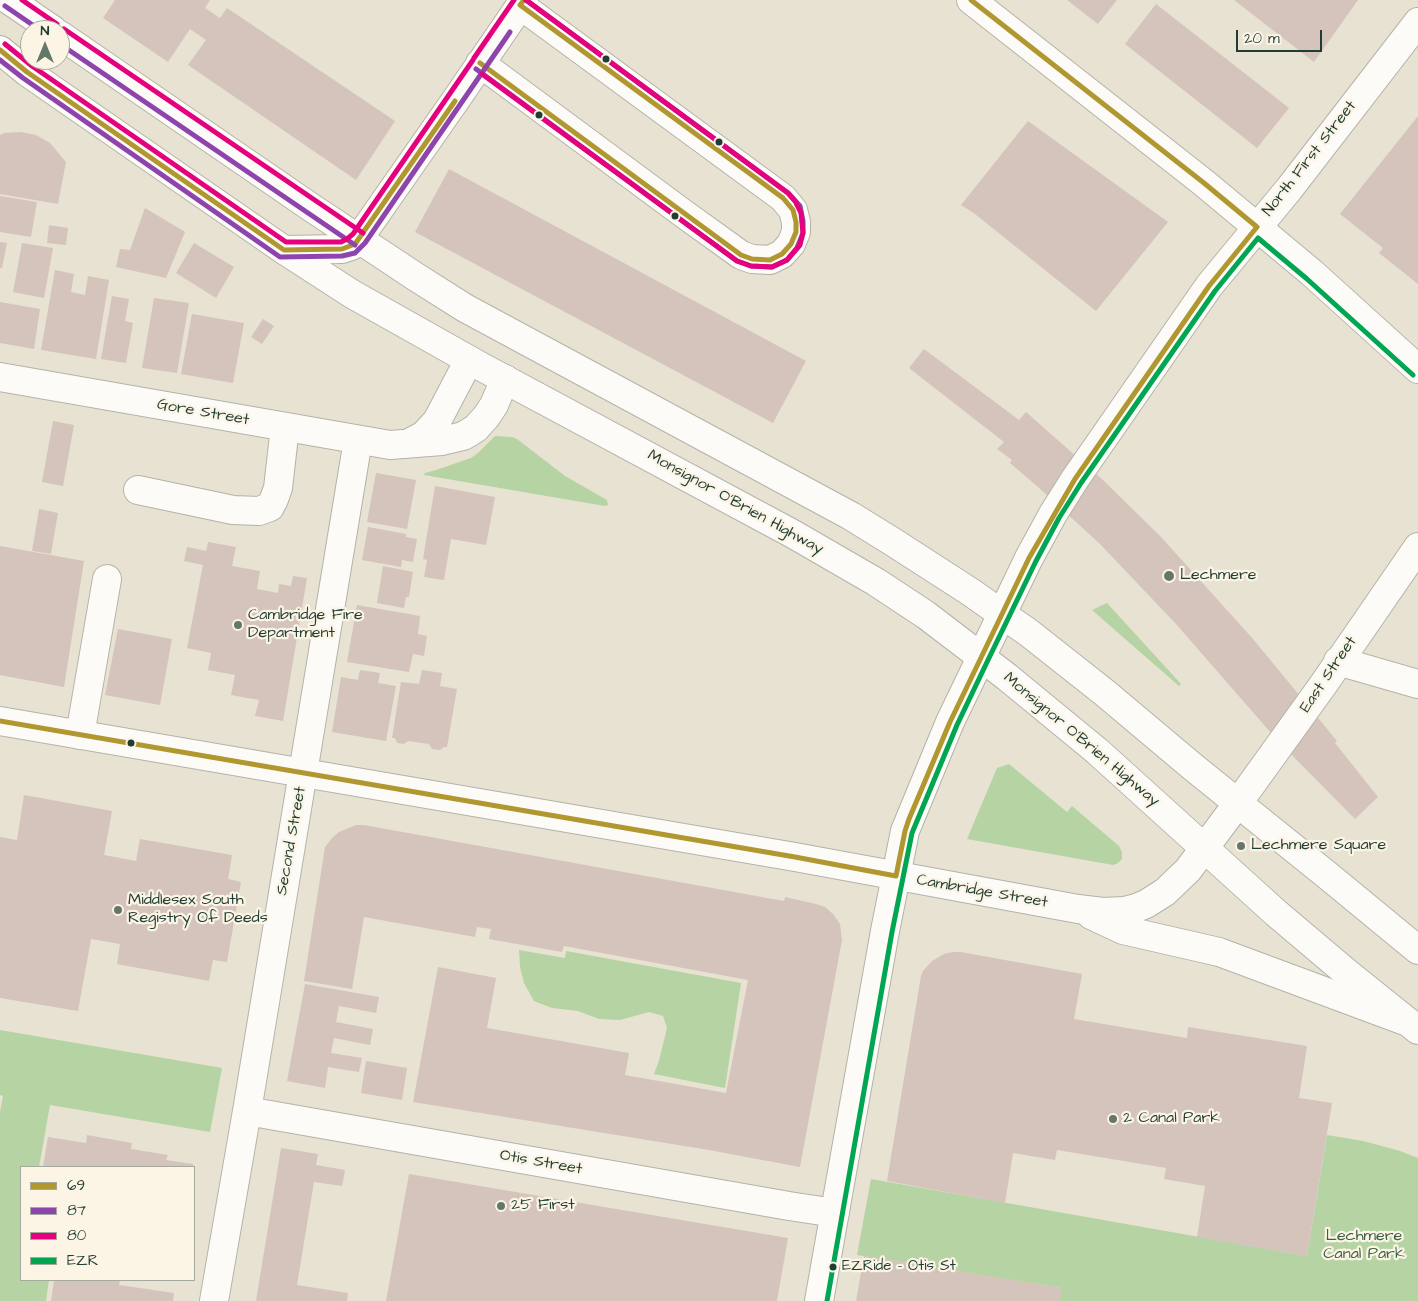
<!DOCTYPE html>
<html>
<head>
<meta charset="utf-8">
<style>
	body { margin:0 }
	#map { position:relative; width:1418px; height:1301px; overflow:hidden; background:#e8e2d2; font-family:"Architects Daughter",sans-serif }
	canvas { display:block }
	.legend { position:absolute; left:20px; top:1166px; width:175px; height:115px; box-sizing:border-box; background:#fcf5e5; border:1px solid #a4ab9e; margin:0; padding:6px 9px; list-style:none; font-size:15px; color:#1f3d34 }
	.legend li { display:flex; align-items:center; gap:10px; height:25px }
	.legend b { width:25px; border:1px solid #a4ab9e }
	.north { position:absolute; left:20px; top:20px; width:50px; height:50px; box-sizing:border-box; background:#fcf5e5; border:1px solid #a4ab9e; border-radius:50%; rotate:0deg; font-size:14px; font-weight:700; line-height:20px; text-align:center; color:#1f3d34 }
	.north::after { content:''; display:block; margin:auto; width:18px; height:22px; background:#65776b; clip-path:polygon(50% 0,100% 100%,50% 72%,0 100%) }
	.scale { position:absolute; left:1236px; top:30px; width:86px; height:22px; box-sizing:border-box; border:2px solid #1f3d34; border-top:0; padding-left:6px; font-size:15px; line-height:18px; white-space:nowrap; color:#1f3d34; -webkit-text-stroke:4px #fcf5e5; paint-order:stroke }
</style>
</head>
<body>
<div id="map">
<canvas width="1418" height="1301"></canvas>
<ul class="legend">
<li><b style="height:6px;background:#b1972f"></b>69</li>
<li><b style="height:6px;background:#8e44ad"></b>87</li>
<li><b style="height:6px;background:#e5007d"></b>80</li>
<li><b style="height:6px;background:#00a651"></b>EZR</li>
</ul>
<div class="north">N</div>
<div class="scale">20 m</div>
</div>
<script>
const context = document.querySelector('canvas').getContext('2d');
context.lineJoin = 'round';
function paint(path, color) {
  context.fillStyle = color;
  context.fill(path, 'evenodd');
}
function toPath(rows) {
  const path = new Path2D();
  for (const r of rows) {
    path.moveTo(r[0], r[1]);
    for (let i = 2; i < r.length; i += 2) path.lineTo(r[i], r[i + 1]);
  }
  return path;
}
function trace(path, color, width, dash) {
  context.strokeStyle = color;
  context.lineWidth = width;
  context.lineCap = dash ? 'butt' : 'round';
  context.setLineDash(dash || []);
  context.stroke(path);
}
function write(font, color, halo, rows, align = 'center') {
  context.font = font + ' "Architects Daughter",sans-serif';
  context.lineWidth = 4.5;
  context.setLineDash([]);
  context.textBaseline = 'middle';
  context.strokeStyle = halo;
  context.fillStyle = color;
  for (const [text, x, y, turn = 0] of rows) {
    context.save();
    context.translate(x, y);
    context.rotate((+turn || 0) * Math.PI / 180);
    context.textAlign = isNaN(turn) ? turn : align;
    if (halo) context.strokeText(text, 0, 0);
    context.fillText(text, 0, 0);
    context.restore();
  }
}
const green = toPath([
	[495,436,512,437,517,439,565,476,607,500,608,505,605,506,424,475,425,473,436,470,471,458,478,453],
	[1107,603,1181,684,1179,686,1092,610],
	[1009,764,1067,812,1072,806,1119,846,1122,852,1122,859,1118,863,1113,865,967,839,997,768],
	[519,950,565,958,566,951,741,983,725,1088,654,1074,659,1061,667,1028,663,1016,649,1012,620,1020,599,1019,578,1011,552,1008,534,1001,524,983,520,967],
	[0,1030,222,1068,210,1132,50,1105,39,1167,21,1167,21,1280,49,1280,46,1301,0,1301,0,1112,3,1096,0,1095],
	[1327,1135,1363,1141,1400,1151,1418,1158,1418,1301,1059,1301,1061,1288,857,1255,871,1179,1307,1256]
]);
const building = toPath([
	[115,0,210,0,205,8,220,18,227,8,395,121,356,180,188,65,206,40,190,29,168,62,103,18],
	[1067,0,1117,0,1098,24],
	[1234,0,1358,0,1314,62],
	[1156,4,1289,108,1257,148,1125,44],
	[1418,116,1418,284,1379,253,1383,248,1340,214],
	[1028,121,1168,222,1096,311,975,214,961,205],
	[21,132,36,135,50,143,66,162,58,204,0,194,0,135,4,133],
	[449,169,806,361,773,423,415,232],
	[0,196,37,202,31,237,0,232],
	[145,208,185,232,166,278,116,267,120,249,130,250],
	[49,225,68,228,66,245,47,243],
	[0,242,7,243,2,268,0,268],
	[22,243,53,248,44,298,13,292],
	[194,243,234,267,216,298,176,273],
	[55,270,74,274,71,292,85,295,88,276,109,280,96,359,41,350],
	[112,296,129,299,125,321,133,323,126,363,101,359],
	[154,298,189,303,177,373,142,368],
	[0,302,40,309,34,349,0,343],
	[192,314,244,323,233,383,181,374],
	[263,319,274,326,262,344,251,337],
	[924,349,1019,420,1026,412,1104,481,1161,537,1253,639,1337,741,1335,743,1378,797,1355,819,1278,741,1176,624,1100,544,1038,487,1010,463,1012,460,997,449,1004,442,909,368],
	[53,421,74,425,63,486,42,482],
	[376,473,416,480,407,529,367,522],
	[435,486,495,497,486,545,451,539,444,580,424,577,427,560,423,559],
	[39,509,58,513,51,554,32,551],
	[368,527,406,534,406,537,417,539,413,562,402,560,401,567,362,560],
	[208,542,236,547,232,566,260,571,257,589,278,593,279,584,291,586,293,576,307,578,283,721,255,716,259,700,231,695,235,675,208,670,211,653,187,648,203,565,184,561,187,547,206,551],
	[0,546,84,561,64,687,0,675],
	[383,566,413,572,409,597,406,597,404,608,377,603],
	[357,605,420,616,418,634,427,636,424,656,413,654,409,672,347,662],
	[118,629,172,639,160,705,105,695],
	[360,670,380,673,378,683,396,686,386,741,332,732,341,677,358,680],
	[422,670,442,673,440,686,457,689,447,747,444,747,440,750,432,749,429,744,408,741,404,744,397,743,395,738,392,738,401,682,419,684],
	[24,795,112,811,104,855,136,861,140,839,232,855,228,879,241,882,227,962,213,960,209,981,117,964,120,944,91,939,78,1011,0,998,0,837,17,840],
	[356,825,364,825,784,901,785,897,816,904,825,907,833,914,840,924,842,940,800,1167,709,1150,413,1102,438,967,496,978,487,1028,629,1053,625,1075,726,1093,748,980,564,946,562,952,489,939,491,929,477,927,475,937,364,917,352,989,304,981,325,847,333,837,339,832],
	[953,952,961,952,1082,974,1074,1019,1187,1038,1188,1027,1307,1046,1299,1098,1332,1103,1307,1256,1197,1237,1205,1186,1164,1179,1166,1168,1057,1150,1055,1160,1013,1153,1005,1203,887,1181,921,976,923,971,932,961,944,954],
	[305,984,379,997,376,1013,339,1006,336,1022,373,1029,370,1045,334,1038,331,1053,362,1058,359,1072,328,1067,325,1088,287,1081],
	[366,1061,407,1068,402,1100,361,1093],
	[87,1135,132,1143,131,1149,168,1155,166,1160,193,1164,193,1167,43,1167,48,1137,86,1143],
	[281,1148,318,1154,316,1165,345,1170,342,1186,314,1182,297,1285,348,1293,347,1301,256,1301],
	[409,1174,788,1238,777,1301,386,1301],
	[864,1256,1062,1288,1059,1301,856,1301],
	[54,1280,120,1280,119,1285,174,1293,173,1301,51,1301]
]);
const minor = toPath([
	[971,0,1204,183,1312,273,1418,369],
	[480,63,684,214,741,255,752,259,770,260,782,254,791,244,796,232,796,222,793,210,783,198,520,5],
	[284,250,342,249,351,246,355,244,455,101,524,0],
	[0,377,390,445,442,441,463,436,470,432,476,428,486,417,494,405,505,379],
	[407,444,424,435,437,421,469,360],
	[138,490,233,510,259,511,270,507,274,499,278,488,285,427],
	[1338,661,1418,684],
	[80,735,107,579],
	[1238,803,1323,685,1418,547],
	[247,1111,789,1206,835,1213],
	[214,1301,247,1111,358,440],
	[819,1301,885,931,905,831,950,722,1029,558,1053,514,1075,479,1209,286,1289,189,1418,22]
]);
const major = toPath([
	[0,721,795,857,1078,909,1103,912,1124,911,1136,908,1146,904,1165,892,1188,870,1238,803],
	[1091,915,1123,930,1219,952,1402,1020]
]);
const highway = toPath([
	[9,0,53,30],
	[60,35,312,208,416,277,465,308,851,516,893,542,969,591,1029,633,1105,693,1193,767,1327,875,1418,950],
	[0,50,27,72,151,158,284,250,352,294,480,366,793,534,876,582,926,615,1007,677,1097,751,1276,913,1347,973,1418,1030]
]);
const bus1 = toPath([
	[0,50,27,72,284,250,342,249,355,244,455,101],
	[480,63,741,255,752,259,770,260,782,254,791,244,796,232,796,222,793,210,783,198,520,5,524,0],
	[0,721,795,857,896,876,905,831,909,819,950,722,1029,558,1075,479,1209,286,1257,227,1204,183,971,0]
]);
const bus2 = toPath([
	[5,6,40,30],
	[60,44,355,245],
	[0,60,23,78,280,257,342,256,355,253,365,243,510,32],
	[476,69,737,261,751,266,772,267,787,260,797,248,803,233,803,221,800,206,788,193,526,0]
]);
const bus3 = toPath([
	[22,0,57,24],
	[64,29,363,233],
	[5,44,32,66,286,242,341,242,347,239,353,234,473,60],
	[474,58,514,0],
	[482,74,737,261,751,266,772,267,787,260,800,245,803,233,801,213,795,201,788,193,526,0]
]);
const bus4 = toPath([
	[827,1301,892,932,912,833,957,725,988,660,1036,561,1059,518,1081,483,1215,291,1258,238,1307,279,1413,375]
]);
const markers = [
	[606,59,4.5,"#1f3d34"],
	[539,115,4.5,"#1f3d34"],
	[719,142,4.5,"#1f3d34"],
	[675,216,4.5,"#1f3d34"],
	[1169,576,6,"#65776b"],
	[238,625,5,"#65776b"],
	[131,743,4.5,"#1f3d34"],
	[1241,846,5,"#65776b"],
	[118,910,5,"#65776b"],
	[1113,1119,5,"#65776b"],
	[501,1206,5,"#65776b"],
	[833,1267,4.5,"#1f3d34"]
];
const busNames = [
	["EZRide - Otis St",842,1267]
];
const streetNames = [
	["North First Street",1310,159,-52],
	["Gore Street",203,413,10],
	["Monsignor O'Brien Highway",735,503,29],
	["East Street",1329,675,-56],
	["Monsignor O'Brien Highway",1081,740,40],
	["Second Street",292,841,-80],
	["Cambridge Street",982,892,10],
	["Otis Street",541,1163,10]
];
const poiNames = [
	["Lechmere",1180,576],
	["Cambridge Fire",248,616],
	["Department",248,634],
	["Lechmere Square",1251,846],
	["Middlesex South",128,901],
	["Registry Of Deeds",128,919],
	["2 Canal Park",1123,1119],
	["25 First",511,1206]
];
const parkNames = [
	["Lechmere",1364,1237],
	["Canal Park",1364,1255]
];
paint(green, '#b5d3a3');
paint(building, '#d4c4bc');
trace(minor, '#b3b3a8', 30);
trace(major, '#b3b3a8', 30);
trace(highway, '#b3b3a8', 30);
trace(minor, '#fcfbf8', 28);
trace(major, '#fcfbf8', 28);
trace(highway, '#fcfbf8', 28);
trace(bus1, '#b1972f', 5);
trace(bus2, '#8e44ad', 5);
trace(bus3, '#e5007d', 5);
trace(bus4, '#00a651', 5);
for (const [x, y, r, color] of markers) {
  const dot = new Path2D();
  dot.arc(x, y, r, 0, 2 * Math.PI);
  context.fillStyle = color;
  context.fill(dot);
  trace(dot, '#fcf5e5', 2);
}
write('15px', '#1f3d34', '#fcf5e5', busNames, 'left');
write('16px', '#1f3d34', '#fcf5e5', streetNames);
write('16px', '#1f3d34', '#fcf5e5', poiNames, 'left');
write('16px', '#3a6046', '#fcf5e5', parkNames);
</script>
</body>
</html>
